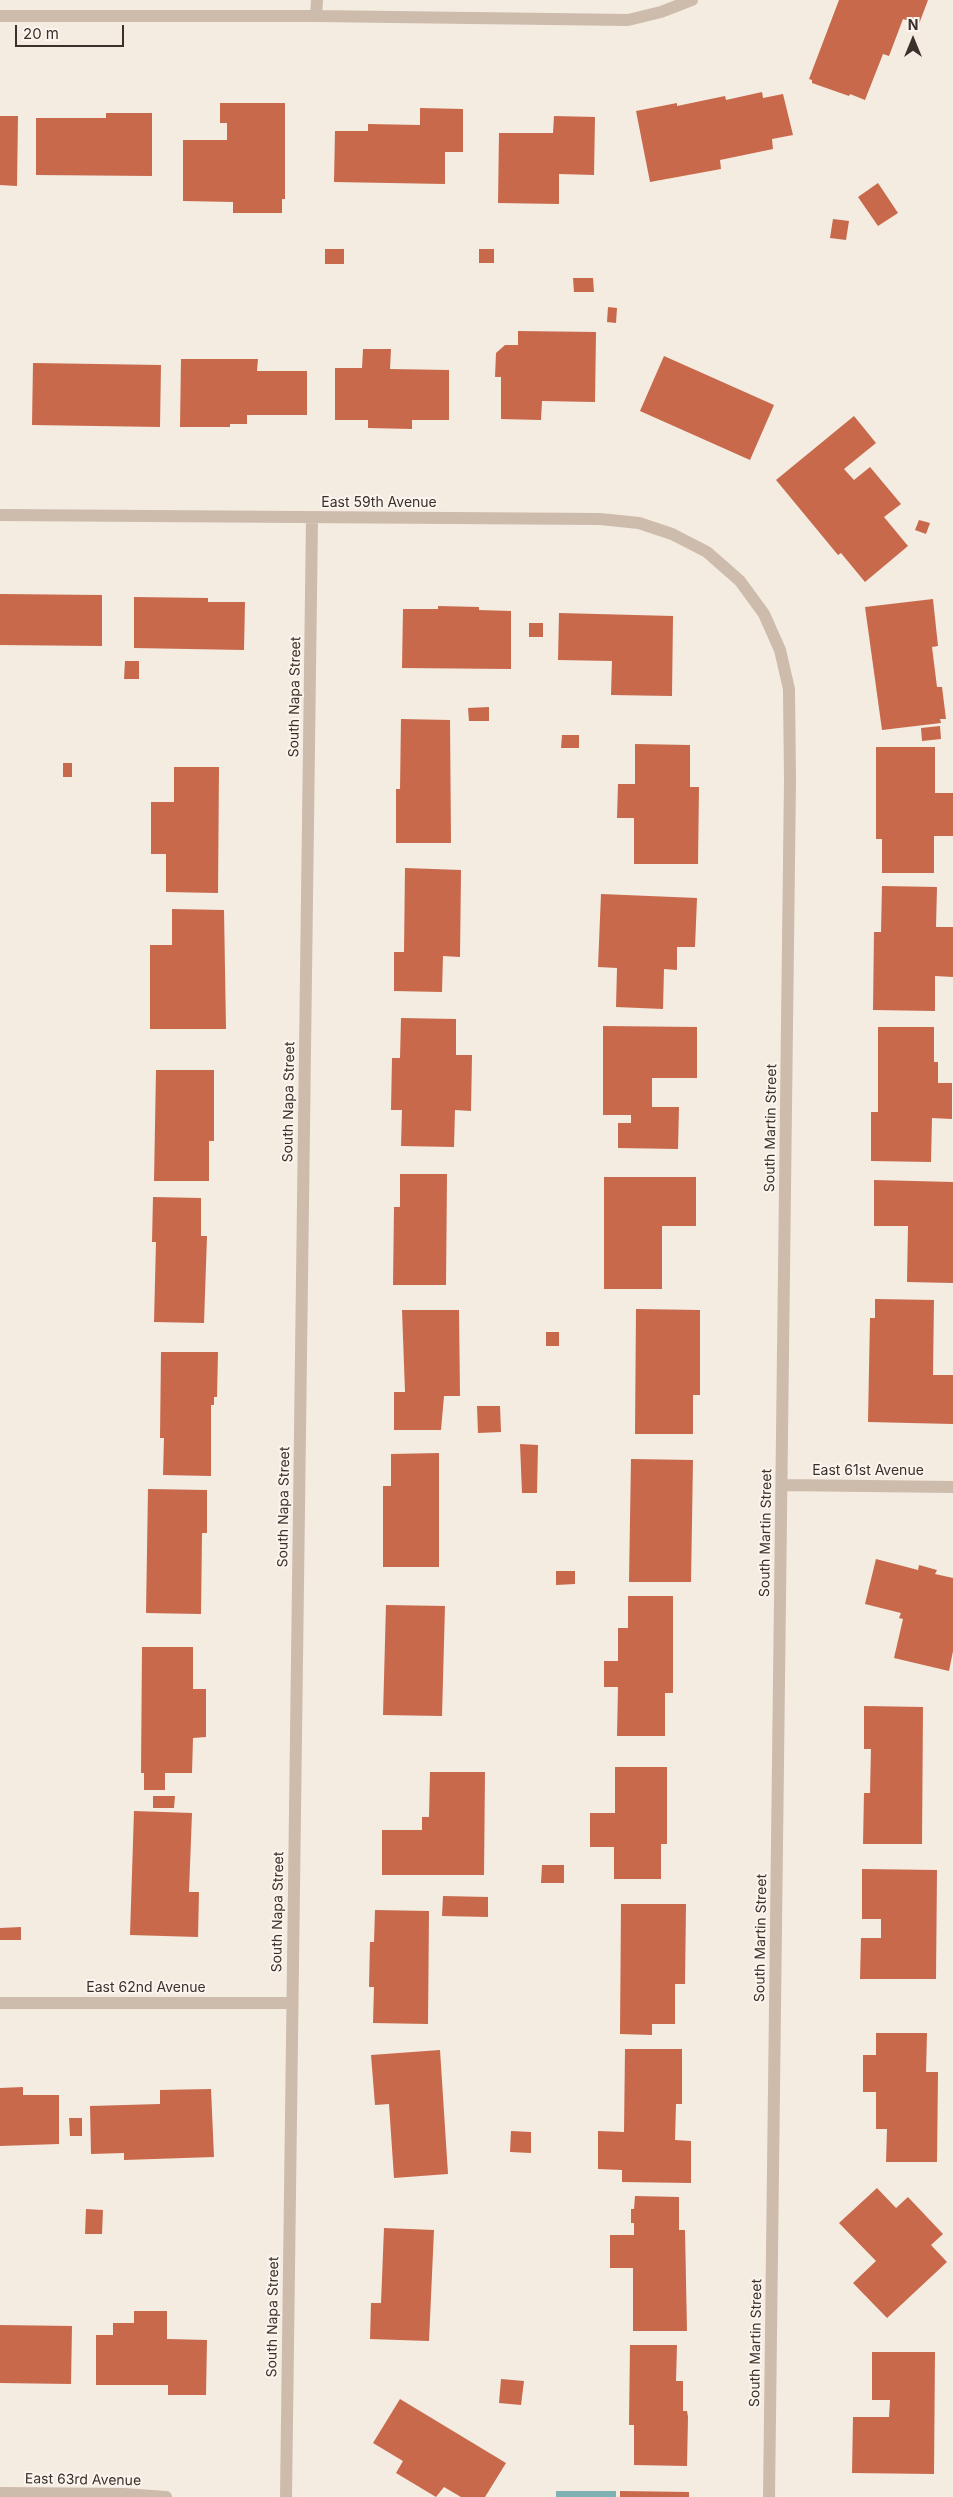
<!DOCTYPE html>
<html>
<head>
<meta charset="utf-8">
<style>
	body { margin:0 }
	#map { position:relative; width:953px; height:2497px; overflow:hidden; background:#f4ebe1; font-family:Inter,sans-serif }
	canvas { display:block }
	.north { position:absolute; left:888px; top:15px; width:50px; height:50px; -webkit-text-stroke:4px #fbf5ee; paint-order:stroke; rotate:0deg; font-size:14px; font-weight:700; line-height:20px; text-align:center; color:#3b302b }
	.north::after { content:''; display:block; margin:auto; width:18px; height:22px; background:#3b302b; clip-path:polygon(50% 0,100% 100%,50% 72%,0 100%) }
	.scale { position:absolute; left:15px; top:25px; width:109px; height:22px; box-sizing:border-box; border:2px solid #3b302b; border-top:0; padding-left:6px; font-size:15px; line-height:18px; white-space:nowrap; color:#3b302b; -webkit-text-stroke:4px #fbf5ee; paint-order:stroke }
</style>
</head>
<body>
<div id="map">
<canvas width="953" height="2497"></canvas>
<div class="north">N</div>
<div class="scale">20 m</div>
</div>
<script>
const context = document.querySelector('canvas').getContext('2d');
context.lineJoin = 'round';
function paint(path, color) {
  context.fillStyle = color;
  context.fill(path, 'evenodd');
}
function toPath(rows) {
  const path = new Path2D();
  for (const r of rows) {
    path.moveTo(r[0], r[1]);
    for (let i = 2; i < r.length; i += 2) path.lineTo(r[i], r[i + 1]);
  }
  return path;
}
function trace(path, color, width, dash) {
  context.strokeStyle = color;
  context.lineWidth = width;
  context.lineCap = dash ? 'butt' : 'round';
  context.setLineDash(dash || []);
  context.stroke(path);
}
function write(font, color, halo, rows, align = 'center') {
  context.font = font + ' Inter,sans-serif';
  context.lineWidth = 4;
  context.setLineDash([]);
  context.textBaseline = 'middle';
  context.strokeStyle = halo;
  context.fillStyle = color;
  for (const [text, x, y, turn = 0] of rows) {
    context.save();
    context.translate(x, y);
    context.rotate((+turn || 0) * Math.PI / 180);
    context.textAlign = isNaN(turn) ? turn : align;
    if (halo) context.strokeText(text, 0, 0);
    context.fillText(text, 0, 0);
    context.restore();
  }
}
const water = toPath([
	[556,2491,616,2491,616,2497,556,2497]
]);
const building = toPath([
	[839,0,928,0,919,24,903,19,889,56,883,54,865,100,850,94,849,96,812,83,812,80,809,79],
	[762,92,763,98,783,94,793,135,772,139,773,149,720,160,721,169,650,182,636,111,677,103,677,106,725,96,726,100],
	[220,103,285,103,285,199,282,199,282,213,233,213,233,202,183,201,183,140,227,140,227,123,220,123],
	[420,108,463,109,463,152,445,152,445,184,334,182,335,131,368,131,368,124,420,125],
	[106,113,152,113,152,176,36,175,36,118,106,118],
	[0,116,18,116,17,186,0,185],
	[554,116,595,117,594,175,559,174,559,204,498,203,499,133,553,133],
	[878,183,898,213,878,226,858,197],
	[833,219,849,221,846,240,830,238],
	[325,249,344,249,344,264,325,264],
	[479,249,494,249,494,263,479,263],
	[573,278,593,278,594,292,574,292],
	[608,307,617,308,616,323,607,322],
	[518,331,596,332,595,402,542,401,541,420,501,419,501,377,495,377,496,353,505,345,518,345],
	[363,349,391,349,390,369,449,370,449,420,412,420,412,429,368,428,368,420,335,420,335,368,362,368],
	[664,356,774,405,750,460,640,411],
	[181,359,258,359,257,371,307,371,307,415,247,415,247,424,230,424,230,427,180,427],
	[33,363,161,365,160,427,32,425],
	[854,416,876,443,844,469,854,480,870,467,901,504,884,517,908,546,865,582,841,553,838,555,776,480],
	[919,520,930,523,926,534,915,530],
	[0,594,102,595,102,646,0,645],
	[134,597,208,598,208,602,245,602,244,650,134,648],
	[933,599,938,646,932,647,937,687,942,687,946,719,940,719,941,723,882,730,865,607],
	[438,606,479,607,479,610,511,611,511,669,402,668,403,609,438,609],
	[559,613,673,616,672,696,611,695,612,661,558,660],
	[529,623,543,623,543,637,529,637],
	[125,661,139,661,139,679,124,679],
	[489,707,489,721,469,721,468,708],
	[401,719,450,720,451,843,396,843,396,789,400,789],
	[940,726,941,739,922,741,921,728],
	[562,735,579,735,579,748,561,748],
	[635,744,690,745,690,787,699,787,698,864,634,864,634,818,617,818,618,784,635,784],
	[876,747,935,747,935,793,953,793,953,836,934,836,934,873,882,873,882,839,876,839],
	[63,763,72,763,72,777,63,777],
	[174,767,219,767,218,893,166,892,166,854,151,854,151,802,174,802],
	[405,868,461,870,460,957,443,956,442,992,394,991,394,952,404,952],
	[882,886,937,887,936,927,953,927,953,977,935,976,935,1011,873,1010,874,932,881,932],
	[601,894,697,898,695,947,677,947,677,970,664,969,663,1009,616,1007,617,968,598,967],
	[172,909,224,910,226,1029,150,1029,150,945,172,945],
	[401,1018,456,1019,456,1055,472,1055,471,1111,455,1110,454,1147,401,1146,402,1110,391,1110,392,1058,400,1058],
	[603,1026,697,1027,697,1078,652,1078,652,1107,679,1107,678,1149,618,1148,618,1123,631,1123,631,1115,603,1115],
	[878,1027,934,1027,934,1062,938,1062,938,1083,952,1083,952,1119,932,1118,931,1162,871,1161,871,1112,878,1112],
	[156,1070,214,1070,214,1141,209,1141,209,1181,154,1181],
	[400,1174,447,1174,446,1285,393,1285,394,1207,400,1207],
	[604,1177,696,1177,696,1226,662,1226,662,1289,604,1289],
	[874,1180,953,1182,953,1283,907,1282,908,1226,874,1226],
	[153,1197,201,1198,201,1236,207,1236,204,1323,154,1322,156,1242,152,1242],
	[875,1299,934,1300,933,1375,953,1375,953,1424,868,1422,870,1318,875,1318],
	[636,1309,700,1310,700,1395,693,1395,693,1434,635,1434],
	[402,1310,459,1310,460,1396,444,1396,441,1430,394,1430,394,1392,405,1392],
	[546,1332,559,1332,559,1346,546,1346],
	[161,1352,218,1352,217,1397,214,1397,214,1405,211,1405,211,1476,163,1475,164,1438,160,1438],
	[477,1406,500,1406,501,1432,478,1433],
	[520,1444,538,1445,537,1493,522,1493],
	[439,1453,439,1567,383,1567,383,1486,391,1486,391,1454],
	[631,1459,693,1460,691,1582,629,1582],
	[148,1489,207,1490,207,1533,202,1533,201,1614,146,1613],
	[876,1559,918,1570,919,1565,937,1570,935,1574,953,1578,953,1651,949,1671,894,1658,903,1619,899,1618,901,1613,865,1604],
	[556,1571,575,1571,575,1584,556,1585],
	[628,1596,673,1596,673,1693,665,1693,665,1736,617,1736,618,1687,604,1687,604,1661,618,1661,618,1628,628,1628],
	[386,1605,445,1606,442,1716,383,1715],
	[142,1647,193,1647,193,1689,206,1689,206,1737,193,1738,192,1773,165,1773,165,1790,144,1790,144,1773,141,1773],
	[864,1706,923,1707,922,1844,863,1844,864,1793,870,1793,871,1749,864,1749],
	[615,1767,667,1767,667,1844,661,1844,661,1879,614,1879,614,1847,590,1847,590,1813,615,1813],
	[430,1772,485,1772,484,1875,382,1875,382,1830,422,1830,422,1817,429,1817],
	[153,1796,175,1796,174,1808,153,1808],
	[134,1811,192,1813,189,1892,199,1892,198,1937,130,1935],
	[542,1865,564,1865,564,1883,541,1883],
	[862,1869,937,1870,936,1979,860,1979,861,1938,881,1938,881,1919,862,1919],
	[443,1896,488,1897,488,1917,442,1916],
	[621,1904,686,1904,685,1984,675,1984,675,2024,652,2024,652,2035,620,2034],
	[375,1910,429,1911,428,2024,373,2023,374,1987,369,1987,370,1942,374,1942],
	[21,1927,21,1940,0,1940,0,1928],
	[876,2033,927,2033,926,2072,938,2072,937,2162,886,2162,887,2129,876,2129,876,2092,863,2092,863,2055,876,2055],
	[625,2049,682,2049,682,2104,676,2104,675,2140,691,2141,691,2183,622,2182,622,2170,598,2169,598,2131,624,2132],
	[440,2050,448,2174,394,2178,389,2104,375,2105,371,2055],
	[23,2087,23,2095,59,2095,59,2144,0,2146,0,2088],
	[211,2089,214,2157,124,2160,124,2153,91,2154,90,2106,160,2104,160,2090],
	[69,2118,82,2118,82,2136,70,2136],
	[511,2131,531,2132,531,2153,510,2152],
	[877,2188,896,2208,908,2197,943,2234,931,2245,947,2262,887,2318,853,2283,876,2261,839,2223],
	[635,2196,679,2197,679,2230,685,2230,687,2331,633,2331,633,2268,610,2268,610,2235,634,2235,634,2223,631,2223,631,2209,634,2209],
	[86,2209,103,2210,102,2234,85,2234],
	[384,2228,434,2230,429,2341,370,2339,371,2303,381,2303],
	[134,2311,167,2311,167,2339,207,2340,206,2395,168,2395,168,2385,96,2385,96,2335,113,2335,113,2323,134,2323],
	[0,2325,72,2326,71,2384,0,2383],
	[630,2345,677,2345,676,2381,683,2381,683,2411,687,2411,688,2417,687,2466,634,2465,634,2425,629,2425],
	[872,2352,935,2352,934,2474,852,2473,853,2417,889,2417,890,2400,872,2400],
	[501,2379,524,2381,521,2405,499,2403],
	[400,2399,506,2463,485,2497,461,2497,444,2487,436,2497,396,2473,403,2461,373,2443],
	[620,2491,689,2492,689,2497,620,2497]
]);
const street = toPath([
	[0,16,316,16,628,20,661,12,692,0],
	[316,16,317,0],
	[0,515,600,519,639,523,672,534,707,552,740,581,764,614,780,650,789,689,790,780,769,2497],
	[782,1485,953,1487],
	[0,2003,292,2003],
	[0,2493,124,2494,166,2497],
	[286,2497,312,518]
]);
const streetNames = [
	["East 59th Avenue",379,503],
	["South Napa Street",295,697,-89],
	["South Napa Street",289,1102,-89],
	["South Martin Street",771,1128,-89],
	["East 61st Avenue",868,1471],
	["South Napa Street",284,1507,-89],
	["South Martin Street",766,1533,-89],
	["South Napa Street",278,1912,-89],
	["South Martin Street",761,1938,-89],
	["East 62nd Avenue",146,1988],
	["South Napa Street",273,2317,-89],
	["South Martin Street",756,2343,-89],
	["East 63rd Avenue",83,2480,1]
];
paint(water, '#7fb0b2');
paint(building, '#c8694b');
trace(street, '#cdbbac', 12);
write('14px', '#3b302b', '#fbf5ee', streetNames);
</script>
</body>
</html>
